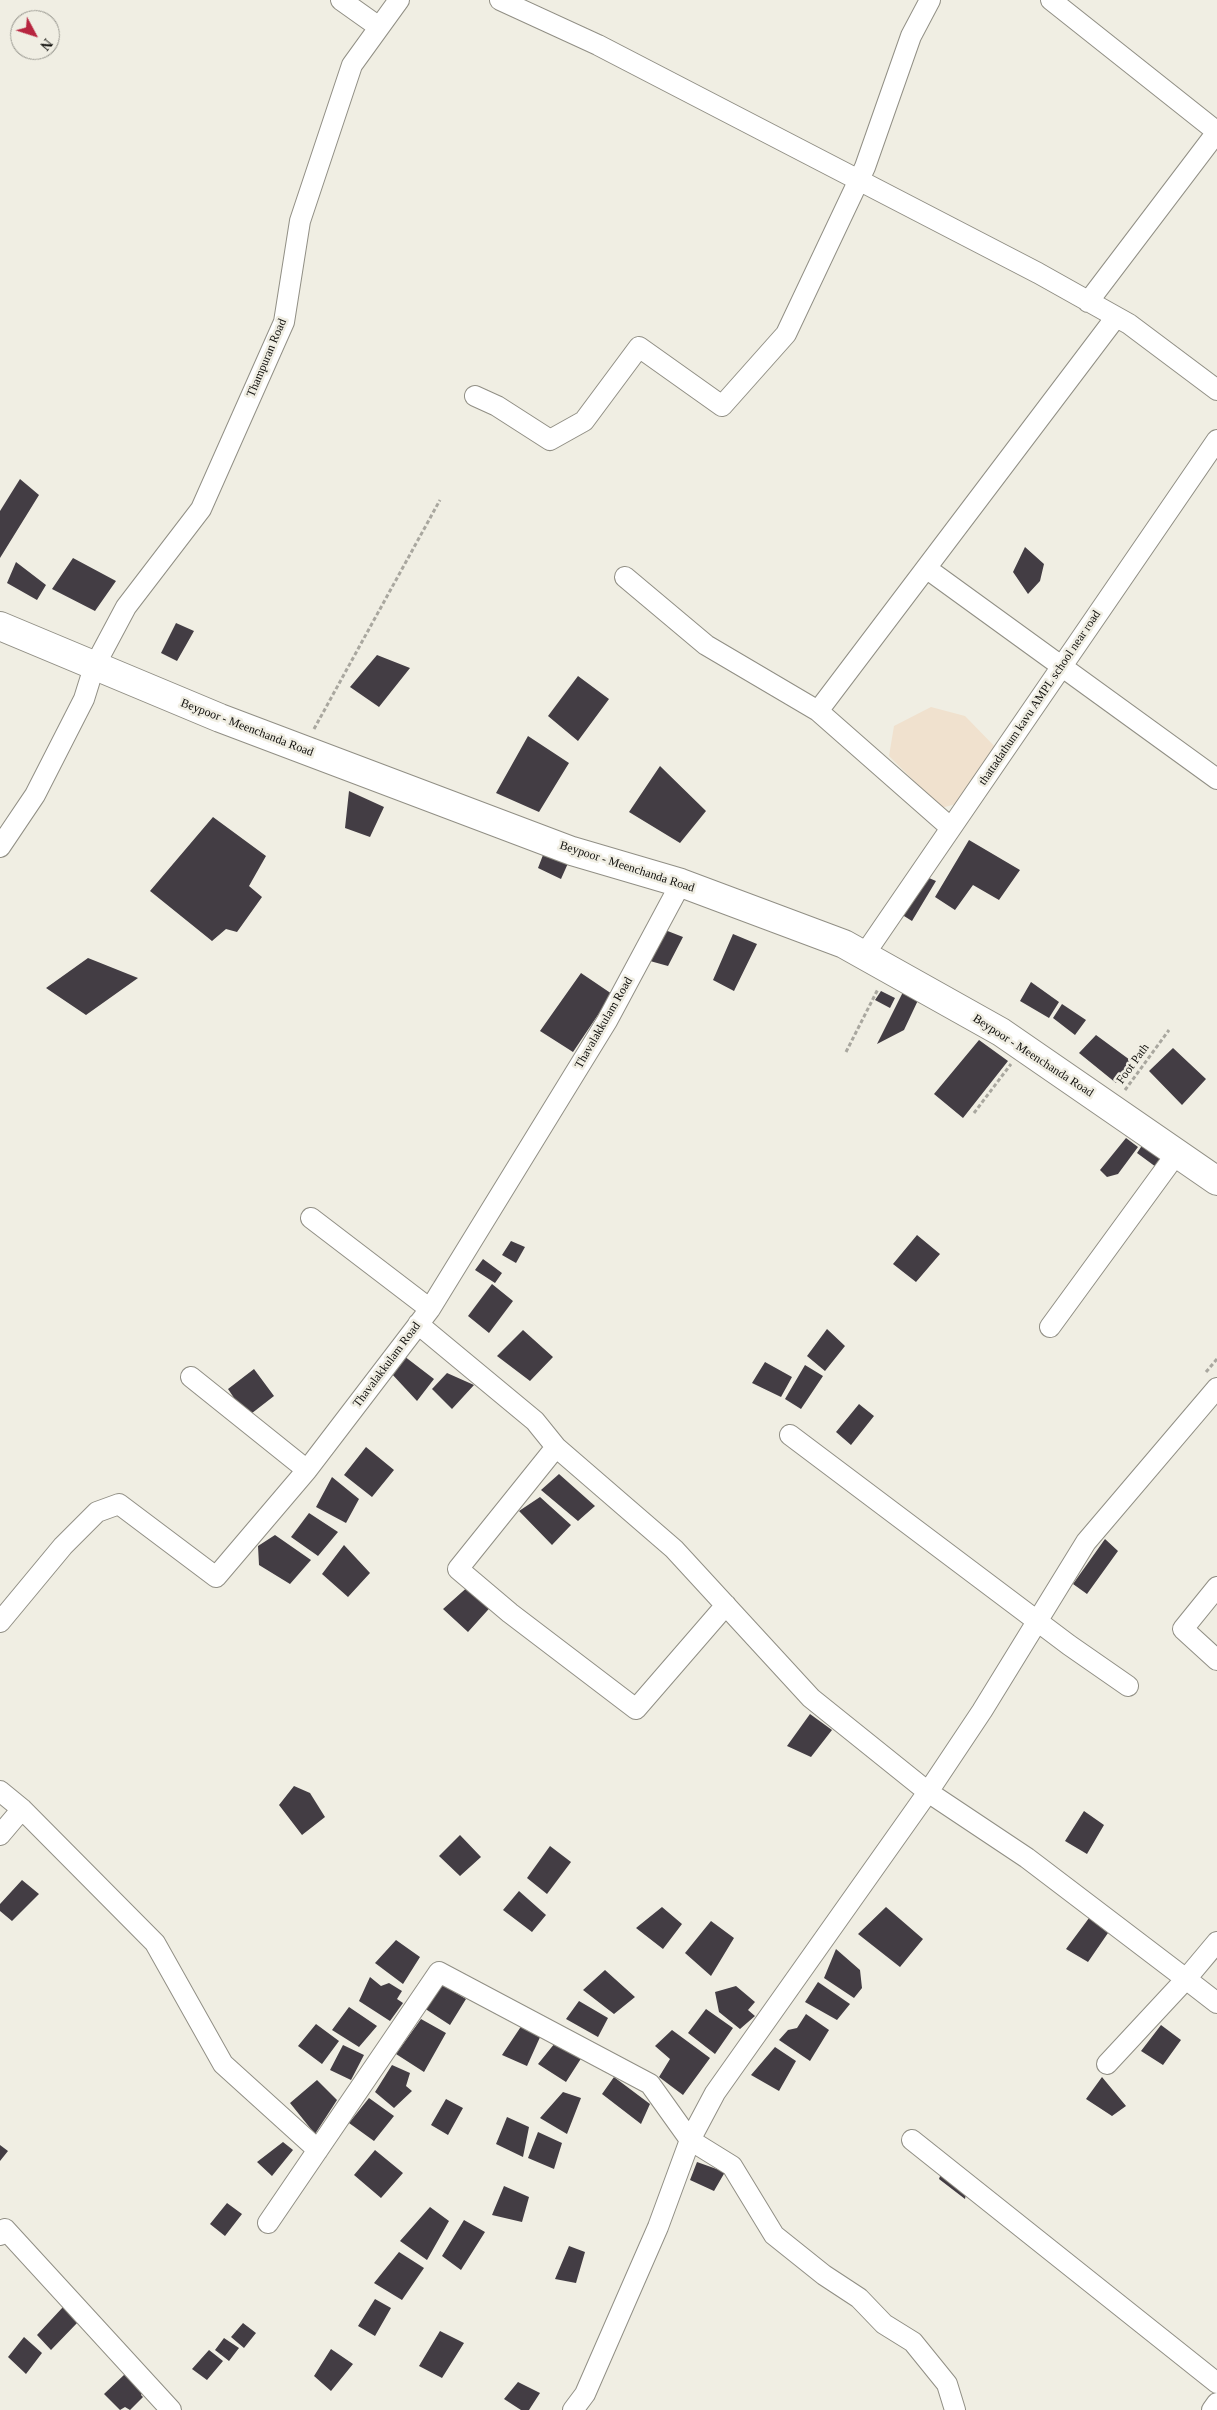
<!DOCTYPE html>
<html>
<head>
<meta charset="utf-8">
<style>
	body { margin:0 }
	#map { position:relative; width:1217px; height:2410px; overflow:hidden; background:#f0eee3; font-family:"Times New Roman",serif }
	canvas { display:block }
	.north { position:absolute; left:10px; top:10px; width:50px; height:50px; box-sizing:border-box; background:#f0eee3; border:1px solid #96958d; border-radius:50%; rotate:130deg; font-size:14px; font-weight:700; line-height:20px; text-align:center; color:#100f0c }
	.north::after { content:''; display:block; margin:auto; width:18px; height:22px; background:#b7253f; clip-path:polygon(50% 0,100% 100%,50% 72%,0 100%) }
</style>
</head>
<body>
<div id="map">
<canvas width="1217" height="2410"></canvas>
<div class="north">N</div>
</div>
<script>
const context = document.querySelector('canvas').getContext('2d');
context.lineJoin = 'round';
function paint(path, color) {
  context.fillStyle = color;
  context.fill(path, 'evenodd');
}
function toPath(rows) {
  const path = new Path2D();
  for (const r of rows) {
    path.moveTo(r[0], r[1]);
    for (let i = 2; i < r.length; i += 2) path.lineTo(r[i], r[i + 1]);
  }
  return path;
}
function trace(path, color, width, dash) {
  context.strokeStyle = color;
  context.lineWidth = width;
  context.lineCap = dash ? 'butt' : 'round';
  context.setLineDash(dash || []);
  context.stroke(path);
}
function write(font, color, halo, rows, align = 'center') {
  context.font = font + ' "Times New Roman",serif';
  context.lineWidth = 5;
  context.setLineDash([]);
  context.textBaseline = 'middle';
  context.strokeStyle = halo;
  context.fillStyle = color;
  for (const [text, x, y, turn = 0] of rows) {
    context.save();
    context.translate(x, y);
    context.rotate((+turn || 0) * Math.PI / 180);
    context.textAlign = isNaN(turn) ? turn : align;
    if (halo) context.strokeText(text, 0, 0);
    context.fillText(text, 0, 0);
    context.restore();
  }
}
const education = toPath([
	[931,707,965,716,1003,755,960,803,941,808,889,756,894,726]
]);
const building = toPath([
	[20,479,39,495,0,558,0,511],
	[1025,547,1044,564,1040,581,1028,594,1013,572],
	[73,558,116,581,95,611,52,589],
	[16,562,46,585,37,600,7,583],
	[176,623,194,631,177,661,161,653],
	[377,655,410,668,379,707,350,687],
	[578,676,609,699,578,741,548,716],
	[528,736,569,763,539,812,496,793],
	[660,766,706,811,680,843,629,812],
	[349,791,384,807,370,837,345,828],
	[213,817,266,856,249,886,262,897,237,932,226,929,212,941,150,891],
	[969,840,1020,870,999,900,973,885,955,910,935,897],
	[543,855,569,861,561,879,538,868],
	[922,875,936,881,912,921,896,911],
	[665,930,683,937,668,966,650,961],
	[733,934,757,944,734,991,713,980],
	[88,958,138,978,86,1015,46,988],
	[581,973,612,994,573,1052,540,1031],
	[1031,982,1059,1002,1049,1018,1020,1001],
	[906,986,920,996,904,1030,877,1044],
	[881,991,895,998,890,1008,875,1000],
	[1062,1004,1086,1020,1075,1035,1053,1018],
	[1096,1035,1130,1060,1116,1083,1079,1053],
	[979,1040,1008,1061,963,1118,934,1094],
	[1173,1048,1206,1079,1182,1105,1149,1071],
	[1126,1138,1138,1147,1118,1174,1107,1177,1100,1170],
	[1143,1144,1163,1158,1156,1167,1137,1153],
	[917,1235,940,1254,916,1282,893,1264],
	[511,1241,525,1247,516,1263,502,1255],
	[483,1259,502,1273,495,1283,475,1270],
	[492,1284,513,1301,489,1333,468,1316],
	[827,1329,845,1346,825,1371,807,1356],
	[523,1330,553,1357,530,1381,497,1356],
	[404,1356,434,1379,417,1401,391,1373],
	[765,1362,792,1377,781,1397,752,1383],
	[805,1365,823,1376,801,1409,785,1399],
	[254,1369,274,1396,247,1417,228,1389],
	[447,1373,474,1385,452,1409,432,1389],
	[859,1404,874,1416,851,1445,836,1432],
	[366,1447,394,1470,372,1497,344,1475],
	[559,1474,595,1506,578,1521,541,1490],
	[332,1477,359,1499,346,1523,316,1507],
	[540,1497,571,1525,552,1545,519,1511],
	[309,1513,338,1532,318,1556,291,1537],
	[275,1535,311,1560,290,1584,259,1565,258,1546],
	[1105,1539,1118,1551,1087,1594,1073,1584],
	[344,1545,370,1573,348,1597,322,1574],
	[471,1584,496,1601,468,1632,443,1609],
	[810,1714,832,1730,811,1757,787,1746],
	[294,1786,310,1793,325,1817,302,1835,279,1805],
	[1084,1811,1104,1825,1087,1854,1065,1841],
	[460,1835,481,1857,460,1876,439,1856],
	[550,1846,571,1862,547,1894,527,1878],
	[22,1880,39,1894,12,1921,0,1911,0,1904],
	[519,1891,546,1915,532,1932,503,1910],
	[662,1907,682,1924,663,1949,636,1928],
	[886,1907,923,1939,900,1967,858,1934],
	[1089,1918,1108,1933,1088,1962,1066,1949],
	[711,1921,734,1938,711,1976,685,1953],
	[396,1940,420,1957,403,1984,375,1963],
	[836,1949,860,1970,862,1988,854,1998,824,1978],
	[605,1970,635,1997,614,2014,583,1990],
	[370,1977,381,1986,389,1983,402,1991,397,1999,403,2003,390,2021,359,2001],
	[818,1982,850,2004,837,2020,805,2002],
	[441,1984,466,1999,450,2025,424,2008],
	[736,1986,755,2002,748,2010,755,2016,740,2029,719,2012,715,1992],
	[579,2001,608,2018,598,2037,566,2019],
	[349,2007,377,2026,359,2047,332,2030],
	[706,2009,733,2028,715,2054,688,2033],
	[806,2014,829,2030,810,2061,779,2040,788,2030,797,2028],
	[421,2019,446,2033,424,2072,396,2054],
	[316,2024,339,2041,322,2064,298,2046],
	[522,2025,541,2035,527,2066,502,2055],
	[1161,2025,1181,2040,1163,2065,1141,2051],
	[672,2030,710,2058,683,2095,659,2077,670,2059,655,2046],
	[555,2043,582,2057,566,2082,538,2064],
	[343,2045,364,2055,351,2080,330,2070],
	[775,2047,796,2061,779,2091,751,2075],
	[392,2065,410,2073,406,2086,412,2091,394,2108,375,2092],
	[614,2077,650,2104,641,2124,602,2094],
	[1102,2077,1126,2106,1112,2116,1086,2099],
	[317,2080,337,2100,315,2134,290,2103],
	[563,2092,581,2098,567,2134,540,2118],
	[369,2098,394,2116,374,2141,349,2123],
	[446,2099,463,2108,448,2135,431,2125],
	[507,2117,529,2127,523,2157,496,2144],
	[538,2132,562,2143,554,2169,528,2158],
	[283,2142,293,2150,272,2176,257,2162],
	[0,2145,8,2151,0,2161],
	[375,2150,403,2173,381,2198,354,2175],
	[947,2157,970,2173,965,2199,939,2179],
	[697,2162,725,2172,714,2191,690,2180],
	[504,2186,529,2197,522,2222,492,2215],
	[227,2203,242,2214,225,2236,210,2224],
	[430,2207,449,2221,427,2260,400,2241],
	[464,2220,485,2232,461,2270,442,2256],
	[569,2246,585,2252,576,2283,555,2279],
	[399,2252,424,2268,402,2300,374,2283],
	[375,2299,391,2308,375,2336,358,2326],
	[63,2307,78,2322,51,2350,37,2335],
	[243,2323,256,2333,244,2348,231,2337],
	[440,2331,464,2343,442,2378,419,2366],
	[24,2337,42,2353,26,2374,8,2357],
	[224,2338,239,2348,229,2361,215,2350],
	[331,2349,353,2364,331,2391,314,2376],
	[209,2350,223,2361,207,2380,192,2369],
	[125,2374,143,2391,141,2395,143,2397,130,2410,125,2407,120,2410,104,2394],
	[518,2382,540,2393,529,2410,521,2410,504,2399]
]);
const path = toPath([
	[314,729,440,500],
	[846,1052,878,989],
	[1125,1090,1169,1030],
	[974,1113,1011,1064],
	[1206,1372,1217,1359]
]);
const minor = toPath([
	[341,0,379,27],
	[500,0,598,45,1038,273,1129,324,1217,390],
	[1051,0,1216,131],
	[1088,302,1217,132],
	[475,396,497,406,550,440,584,421,639,347,722,406,786,334,865,167,911,36,930,0],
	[926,568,1217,779],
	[625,577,706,645,818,711,951,828],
	[818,711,1116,317],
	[0,847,35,795,84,699,94,667,126,607,201,509,284,322,300,221,352,65,399,0],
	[864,955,1217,440],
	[311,1218,430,1309],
	[418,1324,535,1421,556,1447,674,1549,811,1698,928,1792,1027,1858,1186,1979,1107,2064],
	[1050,1327,1177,1153],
	[191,1377,307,1470],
	[790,1435,1069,1645,1128,1686],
	[556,1447,458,1569,510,1613,636,1709,726,1605],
	[1217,1587,1183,1629,1217,1660],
	[0,1622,63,1546,97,1512,119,1504,216,1577,307,1470,430,1309,607,1021,681,883],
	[0,1791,22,1809,155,1943,223,2064,318,2150],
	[0,1835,22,1809],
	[1217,1942,1186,1979,1217,2003],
	[912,2140,1217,2383],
	[268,2223,439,1972,650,2084,690,2140,732,2166,774,2235,824,2275,859,2298,884,2324,913,2342,947,2384,955,2410],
	[0,2235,5,2229,171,2410],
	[573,2410,585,2394,658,2227,690,2140,715,2093,928,1792,982,1711,1086,1542,1217,1388],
	[1212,2410,1217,2403]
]);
const secondary = toPath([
	[0,626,220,718,572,851,681,883,844,944,1001,1032,1217,1181]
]);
const streetNames = [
	["Thampuran Road",267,358,-67],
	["thattadathum kavu AMPL school near road",1040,698,-56],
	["Beypoor - Meenchanda Road",247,728,21],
	["Beypoor - Meenchanda Road",627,867,18],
	["Thavalakkulam Road",604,1023,-60],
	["Beypoor - Meenchanda Road",1033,1056,33],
	["Foot Path",1133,1064,-54],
	["Thavalakkulam Road",387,1365,-53]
];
paint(education, '#f0e1ce');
paint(building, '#433d44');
trace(minor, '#918f85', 22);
trace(secondary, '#918f85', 30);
trace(path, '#a9a79f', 3, [4, 2.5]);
trace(minor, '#fff', 20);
trace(secondary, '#fff', 28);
write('12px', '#100f0c', '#f0eee3', streetNames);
</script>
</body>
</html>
